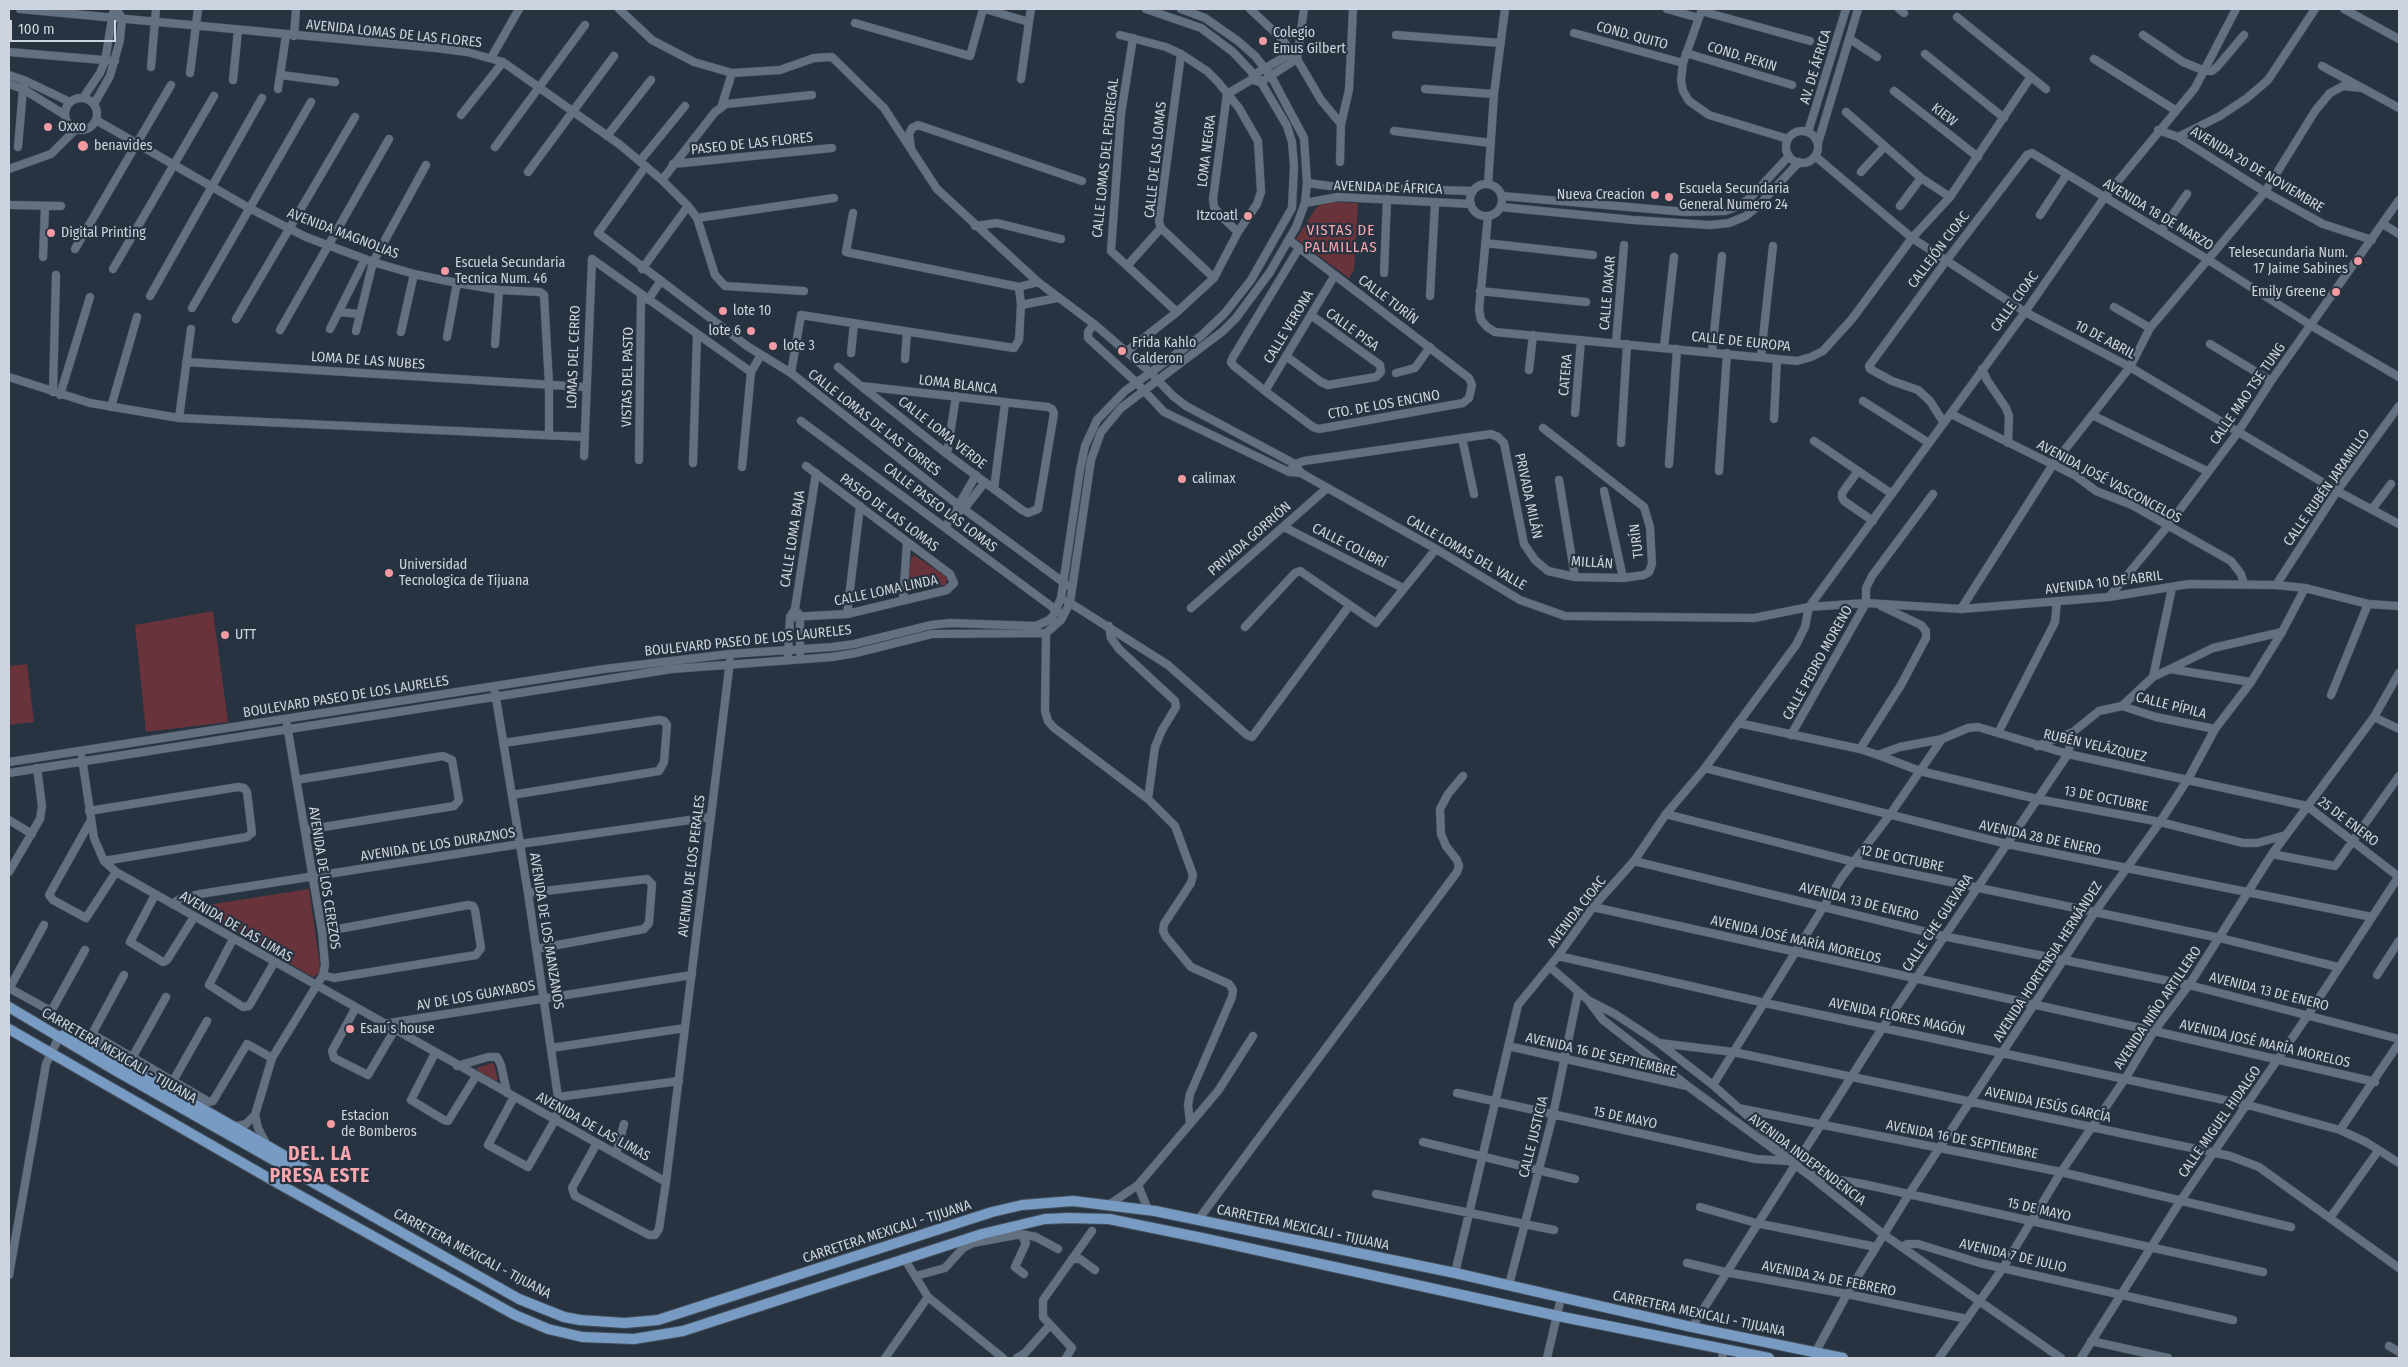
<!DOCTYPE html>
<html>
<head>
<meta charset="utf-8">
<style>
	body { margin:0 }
	#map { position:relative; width:2408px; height:1367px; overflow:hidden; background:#273340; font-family:"Fira Sans Condensed",sans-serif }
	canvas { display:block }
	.frame { position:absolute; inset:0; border:10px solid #cdd4dd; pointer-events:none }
	.scale { position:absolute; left:10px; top:20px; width:106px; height:22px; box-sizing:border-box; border:2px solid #cdd4dd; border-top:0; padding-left:6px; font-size:15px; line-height:18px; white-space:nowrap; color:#cdd4dd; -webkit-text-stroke:4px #273340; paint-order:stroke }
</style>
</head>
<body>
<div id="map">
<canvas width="2408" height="1367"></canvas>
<div class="frame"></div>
<div class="scale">100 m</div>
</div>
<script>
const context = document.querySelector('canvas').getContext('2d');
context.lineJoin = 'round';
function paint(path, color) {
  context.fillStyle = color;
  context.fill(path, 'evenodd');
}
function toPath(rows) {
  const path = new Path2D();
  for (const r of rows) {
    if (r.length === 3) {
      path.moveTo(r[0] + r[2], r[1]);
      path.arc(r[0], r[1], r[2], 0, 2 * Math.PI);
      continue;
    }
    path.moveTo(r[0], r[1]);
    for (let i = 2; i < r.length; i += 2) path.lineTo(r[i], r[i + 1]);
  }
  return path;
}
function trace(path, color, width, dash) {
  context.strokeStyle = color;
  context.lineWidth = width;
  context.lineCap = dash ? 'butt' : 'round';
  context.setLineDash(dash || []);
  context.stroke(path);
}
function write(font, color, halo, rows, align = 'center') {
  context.font = font + ' "Fira Sans Condensed",sans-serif';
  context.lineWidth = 4.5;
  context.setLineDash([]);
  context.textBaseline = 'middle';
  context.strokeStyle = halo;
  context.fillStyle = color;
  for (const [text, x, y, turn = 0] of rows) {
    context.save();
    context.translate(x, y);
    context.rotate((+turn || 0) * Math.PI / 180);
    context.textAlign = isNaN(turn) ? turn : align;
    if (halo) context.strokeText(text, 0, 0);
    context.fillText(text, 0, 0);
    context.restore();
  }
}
const green = toPath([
	[1332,202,1358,203,1354,270,1349,278,1296,239,1316,208,1320,205],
	[914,555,945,576,947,579,946,585,935,585,910,591,907,583,911,559],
	[213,611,228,722,146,732,135,625],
	[27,664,34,722,9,725,9,666],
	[309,889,320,966,319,973,313,977,205,914,207,905],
	[492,1063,494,1064,498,1080,496,1081,478,1071,477,1068]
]);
const minor = toPath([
	[20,9,436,48,467,52,503,62,619,144,662,180,688,206,697,218,715,275,725,286,804,291],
	[619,9,652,40,694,62,732,73,780,70,814,58,832,57,884,108,937,189,1038,282,1094,324,1150,372,1173,396,1186,406,1295,464,1301,473],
	[985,9,1029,22,1031,9],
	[1250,9,1281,38,1297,59,1321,100,1341,124],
	[1667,9,1699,18],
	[1702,9,1683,63,1681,80,1683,91,1689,101,1709,115,1788,139],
	[1899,9,1904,13],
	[2344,9,2399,39],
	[1701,11,1810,41],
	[1957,17,2046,89],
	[855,23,970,56,983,9],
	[1574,33,1683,63],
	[1120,35,1166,47,1181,54,1207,71,1218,82,1239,108,1258,141,1261,192,1257,204,1238,232,1214,278,1177,312,1126,352],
	[1396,35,1501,43],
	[2143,35,2183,62,2205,71,2212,71,2217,67,2244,35],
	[294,36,296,9],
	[1133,38,1121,114,1111,251,1177,312],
	[1850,39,1877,57],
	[9,52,115,61],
	[1686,53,1792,85],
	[1181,54,1159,221,1161,228,1214,278],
	[1925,54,2004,118],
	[491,58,519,9],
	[2094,59,2175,110],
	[2322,66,2399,108],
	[151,67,156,9],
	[190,73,198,9],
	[9,75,26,81,70,102],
	[281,75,335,82],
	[1252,78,1255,74,1295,51],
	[1021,79,1029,22],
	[233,80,238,30],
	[1256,81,1261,82,1297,59,1304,9],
	[9,84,23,89,65,115],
	[278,89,286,35],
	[1425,89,1494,94],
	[1894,91,1978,157],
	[83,98,100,73,105,61,113,13],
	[81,114,16],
	[94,104,110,76,120,40,122,18,116,9],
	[721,108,732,73],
	[1846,112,1921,178,1950,197],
	[461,115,503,62],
	[96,120,249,208,306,237,373,262,414,274,457,283,499,290,540,292,544,295,549,385,549,435],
	[2158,130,2178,137,2265,192,2323,224,2372,240],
	[1394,131,1491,143],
	[1802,147,16],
	[1808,132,1846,9],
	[607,136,651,80],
	[2178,137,2220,116,2247,98,2268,80,2315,9],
	[1818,143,1858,9],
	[18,147,23,89,26,81],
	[495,147,585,25],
	[911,149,909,134,912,128,918,125,1082,181],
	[1815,156,1912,238,2025,312,2130,367,2337,491,2399,524],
	[640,161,685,106],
	[1340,162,1341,124,1349,90,1353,9],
	[673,164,832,148],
	[646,166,598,233,747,346,791,373,957,504,1067,585],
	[9,169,51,154,76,129],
	[528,172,614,56],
	[1861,172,1884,147],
	[662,180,715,112,726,104,812,95],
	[1307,183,1338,187,1473,191],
	[1488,184,1494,94,1505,9],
	[1486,200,16],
	[1502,196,1686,212,1725,211,1739,206,1750,198,1789,156],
	[1305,203,1338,197,1471,204],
	[9,205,61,206],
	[1900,206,1921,178],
	[1501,207,1633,220,1710,225,1729,223,1746,216,1758,206,1799,162],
	[853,213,846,252,1019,287,1038,282],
	[2040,215,2067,174],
	[1488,216,1479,310,1481,320,1487,327,1495,332,1797,361,1811,357,1823,351,1852,319,1912,238,1950,197,2030,78],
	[697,218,834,198],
	[2383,224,2399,234],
	[975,226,997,223,1061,239],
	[2161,231,2187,194],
	[1238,232,1221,216,1214,207,1213,199,1227,94,1251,80],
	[1289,240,1469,378,1472,385,1469,398,1463,403,1319,429,1313,427,1265,391,1234,366,1231,362,1233,357,1299,248],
	[1485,243,1593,255],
	[75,249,171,85],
	[43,257,45,206],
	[592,259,751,372],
	[1127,266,1161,228],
	[113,269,214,96],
	[642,269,688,206],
	[1384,273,1387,199],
	[1480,291,1586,302],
	[150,296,262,98],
	[1430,296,1435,203],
	[648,300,660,282],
	[1021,305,1057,298],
	[2114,307,2150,328],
	[192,308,311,102],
	[339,312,359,314],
	[236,319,355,117],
	[1094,324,1088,332,1088,338,1136,382,1164,412,1289,472,1301,473,1436,549,1520,600,1565,616,1754,618,1809,607,1866,603,1961,609,2109,597,2189,584,2276,585,2305,588,2368,604,2399,606],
	[330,329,365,259],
	[280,330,389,139],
	[356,331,373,262,426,165],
	[401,332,414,274],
	[447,337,457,283],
	[1616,343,1624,245],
	[495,344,499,290],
	[2210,344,2271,381],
	[1664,347,1674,257],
	[1712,352,1722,256],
	[851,353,854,323],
	[1286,356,1321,382,1328,385,1376,377,1381,372,1380,365,1311,315],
	[1761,356,1773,246],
	[905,359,907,332],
	[186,362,585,387],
	[838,367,861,386,947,454,1022,510,1028,513,1038,509,1054,413,1052,409,1048,407,861,386],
	[1982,369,1987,380,2006,408,2009,416,2008,443],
	[1529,370,1533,335],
	[791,373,801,315,1014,348,1019,340,1021,305,1019,287],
	[1396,373,1415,368,1430,347],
	[9,377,90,403,179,418,584,437],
	[1265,391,1335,275],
	[53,392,56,275],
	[60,395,90,297],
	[1863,401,1929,443],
	[111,407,137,317],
	[1575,413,1581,340],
	[1951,414,2076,476,2096,491,2132,505,2231,561,2241,574,2244,584],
	[2092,415,2207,471],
	[179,418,191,329],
	[1774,419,1777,359],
	[801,421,1059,612],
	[1944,423,1930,401,1918,390,1892,381,1870,369,1869,366,1946,261,2027,155,2032,153,2207,259,2312,326,2399,377],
	[1462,438,1474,494],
	[1814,441,1892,494],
	[1621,443,1627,344],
	[947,454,956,396],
	[584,456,592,259],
	[639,460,641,295],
	[693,463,697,335],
	[1669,464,1677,349],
	[742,467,751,372,761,355],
	[1292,468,1295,464,1304,461,1491,434,1498,437,1504,443,1524,544,1535,560,1548,571,1575,577,1623,578,1644,575,1649,572,1652,564,1650,527,1644,507,1543,428],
	[1719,471,1727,353],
	[1858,471,1842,493,1842,497,1844,501,1873,521],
	[1559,480,1575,577],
	[994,489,1005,403],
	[1604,491,1623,578],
	[957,508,976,475],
	[2373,508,2391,484],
	[945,527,956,512,964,509,985,482],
	[1284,527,1403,588],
	[2276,585,2337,491,2399,406],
	[2109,597,2167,527,2238,432,2271,381,2399,200],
	[903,600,907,542],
	[1067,601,1168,665,1247,735,1252,737,1349,606],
	[1191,608,1326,489],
	[1961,609,2052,466,2130,367,2150,328,2265,192,2315,111,2330,93,2343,86,2362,88],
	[798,613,800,617,800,653],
	[847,614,860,506],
	[790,617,847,614,947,590,954,583,950,574,806,466],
	[1109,626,1111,638,1119,649,1175,701,1176,707,1162,730,1155,747,1148,799],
	[1245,627,1295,573,1300,571,1376,623,1436,549],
	[1046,633,1045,711,1048,721,1053,727,1148,799,1175,826,1193,875,1191,883,1164,924,1163,931,1166,937,1191,967,1229,984,1233,990,1232,997,1190,1094,1188,1105,1190,1122],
	[788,654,790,617,795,609,816,473],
	[2170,669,2251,682],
	[2153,677,2172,588],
	[495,692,528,893,558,1097,558,1110,555,1120,528,1167,488,1145,514,1097],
	[2331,695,2368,604],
	[2122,706,2156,717,2215,729],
	[2374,717,2399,729],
	[1738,723,1860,749,1878,755,1900,747,1942,739,1968,728,1978,727,2068,754,2307,806,2399,877],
	[1998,733,2055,622,2057,601],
	[1791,735,1866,603,1866,588,1872,576,1933,494],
	[503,743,659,720,664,721,667,725,664,762,659,771,512,795],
	[2037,746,2073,732],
	[1860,749,1901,685,1926,638,1926,631,1921,625,1881,606],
	[1878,755,1920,771,2037,799,2160,822,2243,843,2257,843,2286,835],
	[82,758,94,838,104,861,116,872,666,1182],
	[9,762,604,669,730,654,832,647,854,644,931,625,950,623,1036,626,1049,620,1053,616,1061,598,1080,470,1085,446,1097,420,1125,391,1201,336,1225,313,1251,280,1292,208,1294,166,1292,142,1287,126,1261,82,1233,52,1201,28,1146,9],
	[1705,768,2007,844,2372,917],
	[9,773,672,669,832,657,856,653,932,634,1046,633,1061,620,1070,603,1091,460,1101,432,1121,408,1223,331,1236,318,1270,272,1296,227,1305,203,1307,183,1304,138,1271,76,1255,56,1238,41,1205,18,1181,9],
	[296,780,443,756,452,760,459,800,454,806,305,830],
	[89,811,238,787,244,788,247,792,252,833,247,837,104,861],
	[1666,814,1854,862,2220,938,2338,967],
	[9,820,32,834],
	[90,822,49,895,53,900,86,918,116,872],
	[2272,854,2335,866,2399,776],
	[1634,861,1943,936,2189,985,2399,1039],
	[9,872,40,819,42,806,37,768],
	[528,893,647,879,652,884,649,923,644,929,536,949],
	[155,895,130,942,163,962,167,960,194,917],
	[172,904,180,899,200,894,520,844,711,817],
	[1593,907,2154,1031,2375,1082],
	[322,932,468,905,473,906,475,910,481,948,476,955,334,978,323,975],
	[233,939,209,985,243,1007,249,1006,274,963],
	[1558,956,1765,1003,2248,1105,2340,1130,2366,1142,2399,1163],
	[1550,967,1588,1000,1603,1020,1689,1087,1809,1175,1883,1234,2061,1358],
	[124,975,92,1034,173,1081,209,1102,213,1101,247,1044,272,1058],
	[2377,975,2399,941],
	[9,988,49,1010,53,1008,85,950],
	[9,989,44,925],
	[1590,1001,1615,1014,1659,1043,1713,1085,1798,1161],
	[355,1009,332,1051,334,1058,368,1075,394,1031],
	[383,1024,692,975],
	[1659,1043,1733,1052,2230,1156,2259,1167,2399,1268],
	[1508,1046,1687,1086],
	[551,1048,685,1028],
	[435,1053,411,1100,444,1120,448,1121,450,1118,476,1076],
	[132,1058,166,997],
	[457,1066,488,1057,497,1057,501,1065,507,1093],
	[173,1081,207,1021],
	[1713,1085,1842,877,1889,816,1942,739],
	[1457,1093,1756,1159,1789,1161],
	[558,1097,679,1081],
	[1738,1108,2061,1172,2291,1227],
	[255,1115,258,1128,267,1145],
	[233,1127,246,1124,255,1115,272,1058,323,975,325,965,322,932,287,725],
	[2340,1130,2399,1043],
	[1423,1142,1575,1179],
	[597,1143,572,1188,575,1196,649,1235,655,1235,659,1229,666,1182,730,661],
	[616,1154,624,1124],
	[1811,1175,1863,1184,2263,1272],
	[1138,1185,1148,1210],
	[1376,1194,1554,1230],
	[1110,1204,1138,1185,1201,1111,1218,1091,1253,1036],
	[1700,1207,1756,1223,1876,1247],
	[2330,1218,2378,1151],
	[1198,1220,1457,872,1459,866,1457,860,1446,846,1441,834,1440,809,1448,794,1463,776],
	[1021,1234,1026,1243,1015,1267,1024,1274],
	[1902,1247,1907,1244,1918,1244,1980,1263,2233,1320],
	[904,1258,928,1297,1003,1358],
	[1072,1259,1080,1259,1095,1270],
	[1687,1263,1725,1272,1847,1294,1967,1319],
	[1455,1273,1518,1005,1558,956,1593,907,1634,861,1666,814,1705,768,1796,645,1805,627,1809,607,2025,312,2104,198,2195,88,2236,9],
	[9,1275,46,1064,59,1037],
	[916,1276,945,1268,963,1248,973,1243,1021,1234,1036,1237,1058,1249],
	[1509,1285,1553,1115,1578,993],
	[1692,1327,1883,1027,2068,754,2073,732,2099,711,2122,706,2153,677,2170,669,2213,648,2282,632],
	[2091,1341,2168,1358],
	[2389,1346,2399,1352],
	[1815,1353,1847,1294,1909,1194,2095,912,2160,822,2188,779,2215,729,2251,682,2282,632,2305,588],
	[885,1358,928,1297],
	[1017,1358,1025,1353,1050,1325],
	[1066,1358,1072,1348,1043,1317,1043,1300,1092,1231],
	[1547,1358,1561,1298],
	[1722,1358,1724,1350],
	[1939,1358,2003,1268,2061,1172,2125,1079,2154,1031,2189,985,2272,854,2374,717,2399,673],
	[2081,1358,2181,1200,2308,1015,2399,876]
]);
const major = toPath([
	[9,1007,118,1072,519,1299,564,1317,580,1320,625,1323,658,1320,992,1212,1022,1205,1073,1201,1155,1211,1455,1273,1692,1327,1843,1358],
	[9,1029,279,1184,515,1315,548,1329,582,1337,634,1339,683,1331,982,1234,1045,1219,1068,1218,1109,1219,1202,1238,1558,1316,1769,1358],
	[59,1037,67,1034,80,1039,294,1161,308,1171,316,1183]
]);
const markers = [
	[1263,41,5,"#f49aa3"],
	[48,127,5,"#f49aa3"],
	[83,146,6,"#f49aa3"],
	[1655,195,5,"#f49aa3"],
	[1669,197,5,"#f49aa3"],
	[1248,216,5,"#f49aa3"],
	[51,233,5,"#f49aa3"],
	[2358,261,5,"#f49aa3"],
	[445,271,5,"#f49aa3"],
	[2336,292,5,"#f49aa3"],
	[723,311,5,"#f49aa3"],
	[751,331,5,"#f49aa3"],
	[773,346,5,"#f49aa3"],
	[1122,351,5,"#f49aa3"],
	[1182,479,5,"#f49aa3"],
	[389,573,5,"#f49aa3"],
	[225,635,5,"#f49aa3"],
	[350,1029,5,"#f49aa3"],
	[331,1124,5,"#f49aa3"]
];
const poiNames = [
	["Colegio",1273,33],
	["Emus Gilbert",1273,49],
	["Oxxo",58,127],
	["benavides",94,146],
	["Escuela Secundaria",1679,189],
	["General Numero 24",1679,205],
	["Nueva Creacion",1645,195,"right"],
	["Itzcoatl",1238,216,"right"],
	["Digital Printing",61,233],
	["Telesecundaria Num.",2348,253,"right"],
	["17 Jaime Sabines",2348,269,"right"],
	["Escuela Secundaria",455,263],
	["Tecnica Num. 46",455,279],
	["Emily Greene",2326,292,"right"],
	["lote 10",733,311],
	["lote 6",741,331,"right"],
	["Frida Kahlo",1132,343],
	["Calderon",1132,359],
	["lote 3",783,346],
	["calimax",1192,479],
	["Universidad",399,565],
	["Tecnologica de Tijuana",399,581],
	["UTT",235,635],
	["Esau´s house",360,1029],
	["Estacion",341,1116],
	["de Bomberos",341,1132]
];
const streetNames = [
	["AVENIDA LOMAS DE LAS FLORES",394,34,6],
	["COND. QUITO",1632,36,15],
	["COND. PEKIN",1742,57,17],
	["AV. DE ÁFRICA",1816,67,-73],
	["KIEW",1944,115,38],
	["PASEO DE LAS FLORES",752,144,-6],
	["LOMA NEGRA",1207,151,-83],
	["CALLE LOMAS DEL PEDREGAL",1106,158,-84],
	["CALLE DE LAS LOMAS",1156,160,-84],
	["AVENIDA 20 DE NOVIEMBRE",2257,170,31],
	["AVENIDA DE ÁFRICA",1388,188,2],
	["AVENIDA 18 DE MARZO",2158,215,31],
	["AVENIDA MAGNOLIAS",343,234,21],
	["CALLEJÓN CIOAC",1939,250,-53],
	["CALLE DAKAR",1608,293,-85],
	["CALLE TURÍN",1388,300,37],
	["CALLE CIOAC",2015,302,-54],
	["CALLE VERONA",1289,327,-59],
	["CALLE PISA",1352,330,36],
	["10 DE ABRIL",2105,340,28],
	["CALLE DE EUROPA",1741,342,6],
	["LOMAS DEL CERRO",574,357,-88],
	["LOMA DE LAS NUBES",368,361,4],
	["CATERA",1566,375,-85],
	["VISTAS DEL PASTO",628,377,-89],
	["LOMA BLANCA",958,385,7],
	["CALLE MAO TSE TUNG",2248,394,-55],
	["CTO. DE LOS ENCINO",1384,405,-10],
	["CALLE LOMAS DE LAS TORRES",874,423,38],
	["CALLE LOMA VERDE",942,433,38],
	["AVENIDA JOSÉ VASCONCELOS",2109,482,28],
	["CALLE RUBÉN JARAMILLO",2327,488,-55],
	["PRIVADA MILÁN",1528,496,78],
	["CALLE PASEO LAS LOMAS",940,508,37],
	["PASEO DE LAS LOMAS",889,513,37],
	["CALLE LOMA BAJA",793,539,-81],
	["PRIVADA GORRIÓN",1250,539,-41],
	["TURÍN",1637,541,-97],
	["CALLE COLIBRÍ",1349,546,27],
	["CALLE LOMAS DEL VALLE",1466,553,30],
	["MILLÁN",1592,563,4],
	["AVENIDA 10 DE ABRIL",2104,583,-7],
	["CALLE LOMA LINDA",886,591,-12],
	["BOULEVARD PASEO DE LOS LAURELES",748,641,-6],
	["CALLE PEDRO MORENO",1818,663,-61],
	["BOULEVARD PASEO DE LOS LAURELES",346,697,-9],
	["CALLE PÍPILA",2171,706,14],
	["RUBÉN VELÁZQUEZ",2095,746,13],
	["13 DE OCTUBRE",2106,799,11],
	["25 DE ENERO",2348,822,37],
	["AVENIDA 28 DE ENERO",2040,838,12],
	["AVENIDA DE LOS DURAZNOS",438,845,-9],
	["12 DE OCTUBRE",1902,859,12],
	["AVENIDA DE LOS PERALES",692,866,-83],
	["AVENIDA DE LOS CEREZOS",324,878,81],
	["AVENIDA 13 DE ENERO",1859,902,14],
	["AVENIDA CIOAC",1577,912,-52],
	["CALLE CHE GUEVARA",1938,923,-56],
	["AVENIDA DE LAS LIMAS",236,927,30],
	["AVENIDA DE LOS MANZANOS",546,931,81],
	["AVENIDA JOSÉ MARÍA MORELOS",1796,940,13],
	["AVENIDA HORTENSIA HERNÁNDEZ",2048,962,-57],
	["AVENIDA 13 DE ENERO",2269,992,14],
	["AV DE LOS GUAYABOS",476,996,-10],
	["AVENIDA NIÑO ARTILLERO",2158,1008,-56],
	["AVENIDA FLORES MAGÓN",1897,1017,12],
	["AVENIDA JOSÉ MARÍA MORELOS",2265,1044,13],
	["AVENIDA 16 DE SEPTIEMBRE",1601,1055,13],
	["CARRETERA MEXICALI - TIJUANA",119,1056,30],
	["AVENIDA JESÚS GARCÍA",2048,1105,12],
	["15 DE MAYO",1625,1118,12],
	["CALLE MIGUEL HIDALGO",2220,1122,-55],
	["AVENIDA DE LAS LIMAS",593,1127,29],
	["CALLE JUSTICIA",1534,1137,-76],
	["AVENIDA 16 DE SEPTIEMBRE",1962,1140,11],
	["AVENIDA INDEPENDENCIA",1807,1160,37],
	["15 DE MAYO",2039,1210,13],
	["CARRETERA MEXICALI - TIJUANA",1303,1228,12],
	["CARRETERA MEXICALI - TIJUANA",887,1232,-18],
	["CARRETERA MEXICALI - TIJUANA",472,1254,28],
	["AVENIDA 7 DE JULIO",2013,1256,13],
	["AVENIDA 24 DE FEBRERO",1829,1279,11],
	["CARRETERA MEXICALI - TIJUANA",1699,1314,12]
];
const neighbourhoodNames = [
	["VISTAS DE",1341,231],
	["PALMILLAS",1341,248]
];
const districtNames = [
	["DEL. LA",320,1155],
	["PRESA ESTE",320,1177]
];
paint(green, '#68333a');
trace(minor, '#444e59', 9);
trace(major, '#444e59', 12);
trace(minor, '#63707f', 8);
trace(major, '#779bc2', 10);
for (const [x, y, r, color] of markers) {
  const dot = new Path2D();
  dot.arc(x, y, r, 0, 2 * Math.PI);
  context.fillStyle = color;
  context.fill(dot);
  trace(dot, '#273340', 2);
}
write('14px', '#cdd4dd', '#273340', poiNames, 'left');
write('14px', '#cdd4dd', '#273340', streetNames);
context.letterSpacing = '1px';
write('15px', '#fca7af', '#273340', neighbourhoodNames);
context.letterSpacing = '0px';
context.letterSpacing = '1px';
write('bold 19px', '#fca7af', '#273340', districtNames);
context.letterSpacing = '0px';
</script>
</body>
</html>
